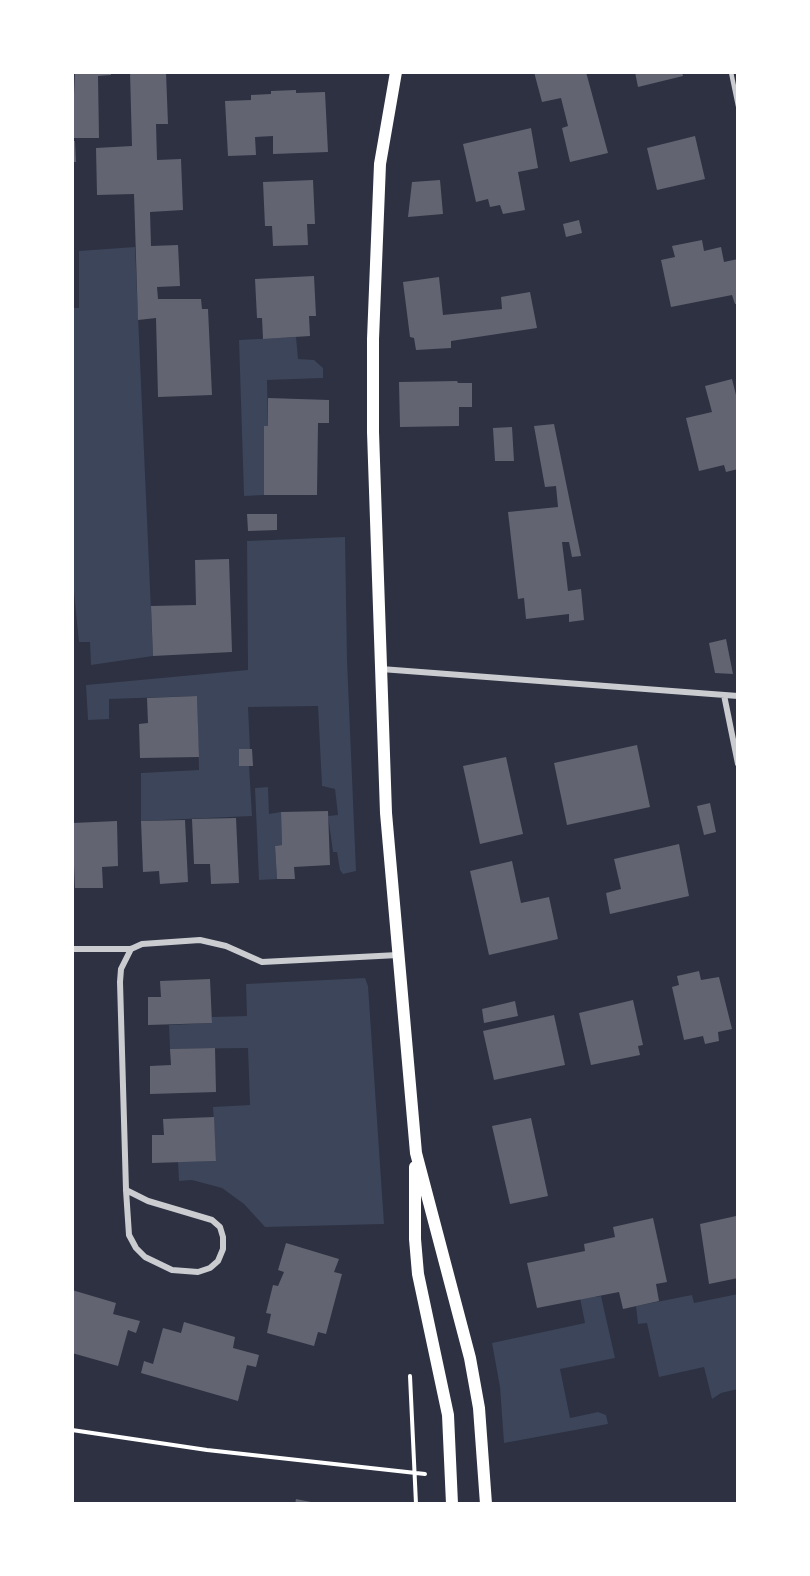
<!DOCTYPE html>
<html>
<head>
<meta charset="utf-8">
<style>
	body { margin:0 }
	#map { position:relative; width:810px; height:1576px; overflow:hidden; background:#2d3142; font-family:"Archivo Narrow",sans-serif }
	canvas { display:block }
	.frame { position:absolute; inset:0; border:74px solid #fff; pointer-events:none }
</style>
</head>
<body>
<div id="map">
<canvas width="810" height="1576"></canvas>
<div class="frame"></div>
</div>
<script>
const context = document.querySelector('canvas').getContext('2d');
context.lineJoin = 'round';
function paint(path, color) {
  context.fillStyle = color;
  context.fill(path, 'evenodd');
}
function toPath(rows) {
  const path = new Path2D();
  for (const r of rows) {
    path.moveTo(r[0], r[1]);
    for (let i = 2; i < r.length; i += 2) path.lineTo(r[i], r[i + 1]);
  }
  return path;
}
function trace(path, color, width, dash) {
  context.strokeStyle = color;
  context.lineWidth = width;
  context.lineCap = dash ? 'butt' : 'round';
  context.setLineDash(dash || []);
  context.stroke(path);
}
const green = toPath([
	[135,247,153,656,91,665,90,642,79,642,72,572,72,308,79,308,79,251],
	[296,337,298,359,314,360,323,368,323,378,267,380,268,426,264,427,264,495,244,496,239,340],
	[345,537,347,660,356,871,343,874,340,870,337,852,333,852,328,816,338,815,335,789,322,786,318,706,248,707,250,749,239,749,249,765,252,816,141,821,141,773,199,770,197,696,109,699,109,719,88,720,86,685,248,670,247,541],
	[268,787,269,814,281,812,282,845,275,846,277,879,259,880,255,788],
	[365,978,368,986,384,1224,265,1227,244,1204,222,1188,192,1180,179,1181,178,1162,216,1161,213,1107,250,1105,248,1048,170,1049,169,1025,212,1023,212,1017,247,1016,246,984],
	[738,1294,738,1389,721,1393,712,1399,704,1367,659,1377,647,1323,638,1324,636,1306,692,1295,694,1303],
	[595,1295,596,1297,601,1296,615,1358,560,1369,570,1418,598,1412,606,1415,608,1424,504,1443,500,1387,492,1343,585,1323,580,1298]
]);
const building = toPath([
	[75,72,111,72,111,75,98,76,99,138,72,138],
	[130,72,166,72,168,124,156,124,157,160,181,159,183,210,150,212,151,246,178,245,180,286,157,287,158,299,201,299,202,309,208,309,212,395,158,397,156,318,138,320,134,194,97,195,96,148,132,146],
	[534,72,586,72,608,153,570,162,562,128,568,126,561,98,542,102],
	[635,72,682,72,683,76,638,87],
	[296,90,296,93,325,92,328,152,273,154,273,136,255,137,256,155,228,156,225,101,251,100,251,95,271,94,271,91],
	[531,128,538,168,518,172,525,210,503,214,500,205,490,207,488,199,476,202,463,144],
	[695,136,705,179,657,190,647,148],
	[72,141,75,141,76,162,72,162],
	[313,180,315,224,307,224,308,245,273,246,272,226,265,226,263,182],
	[440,180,443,214,408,217,412,182],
	[579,220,582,233,566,237,563,224],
	[702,240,704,251,721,247,724,262,738,259,738,304,735,304,732,295,671,307,661,260,675,257,672,246],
	[314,276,316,316,309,316,310,336,263,339,262,318,257,318,255,279],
	[439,277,443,315,502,309,501,297,530,292,537,328,451,341,451,348,416,350,414,338,410,337,403,282],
	[732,379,738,403,738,469,726,472,724,465,699,471,686,418,712,412,705,386],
	[457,381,458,383,472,383,472,407,459,407,459,426,400,427,399,382],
	[268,398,329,400,329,423,318,423,317,495,264,495,264,426,268,426],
	[554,424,581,556,572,557,569,542,562,542,568,591,581,589,584,620,569,622,569,614,526,619,524,598,518,599,508,512,558,507,556,486,545,487,534,426],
	[512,427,514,461,495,461,493,428],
	[247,514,277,514,277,530,248,531],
	[229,559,232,652,153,656,151,606,196,605,195,560],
	[726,639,733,674,715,673,709,643],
	[197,696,199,757,140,758,139,724,148,723,147,698],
	[637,745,650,807,567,825,554,763],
	[239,749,252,749,253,766,239,766],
	[506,757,523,834,480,844,463,766],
	[710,803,716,832,704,835,697,806],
	[328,811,330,865,294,867,295,879,277,879,275,846,282,845,281,812],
	[236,818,239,883,211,884,210,864,194,864,192,819],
	[185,820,188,882,160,884,159,871,143,872,141,821],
	[117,821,118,866,102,867,103,888,75,888,74,866,72,866,73,823],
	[679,844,689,896,610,914,606,893,621,889,614,859],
	[512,861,521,903,549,897,558,939,489,955,470,871],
	[699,971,701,980,719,977,732,1029,718,1032,719,1041,705,1044,703,1036,684,1040,672,987,679,985,677,976],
	[210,979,212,1023,148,1025,148,997,161,997,160,981],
	[633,1000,643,1045,638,1046,640,1055,591,1065,579,1013],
	[515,1001,518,1016,484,1023,482,1009],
	[554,1015,565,1065,494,1080,483,1031],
	[215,1048,216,1092,150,1094,150,1066,171,1065,170,1049],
	[214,1117,216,1161,152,1163,152,1135,164,1135,163,1119],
	[531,1118,548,1196,510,1204,492,1126],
	[736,1216,738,1278,709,1284,700,1224],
	[653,1218,667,1282,656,1284,659,1301,623,1309,619,1292,537,1308,527,1263,585,1251,584,1244,615,1237,613,1227],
	[286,1243,339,1259,334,1272,342,1274,326,1334,318,1332,314,1346,267,1333,271,1314,266,1313,273,1285,278,1286,284,1272,278,1270],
	[72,1290,116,1303,113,1314,140,1321,136,1333,128,1330,118,1366,72,1353],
	[184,1322,235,1337,233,1348,259,1355,256,1367,247,1365,238,1401,141,1373,144,1361,153,1364,163,1328,181,1333],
	[296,1499,316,1503,316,1504,295,1504]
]);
const path = toPath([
	[410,1376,416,1504],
	[72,1430,207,1450,425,1474]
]);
const service = toPath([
	[731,72,738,106]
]);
const minor = toPath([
	[381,669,738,696],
	[724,695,738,764],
	[72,949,131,949,142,944,200,940,226,946,262,962,398,955],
	[126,1190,148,1201,212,1220,220,1227,223,1237,223,1249,218,1261,210,1268,198,1272,172,1270,145,1257,136,1248,129,1235,126,1190,120,982,121,969,131,949]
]);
const secondary = toPath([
	[396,72,380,164,373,339,373,432,386,813,416,1153,470,1358,479,1408,486,1504],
	[415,1167,415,1239,418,1274,448,1415,452,1504]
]);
paint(green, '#3c4559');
paint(building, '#626471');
trace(path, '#fff', 4);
trace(service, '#caccd0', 4.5);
trace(minor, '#caccd0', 6);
trace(secondary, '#fff', 12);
</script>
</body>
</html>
